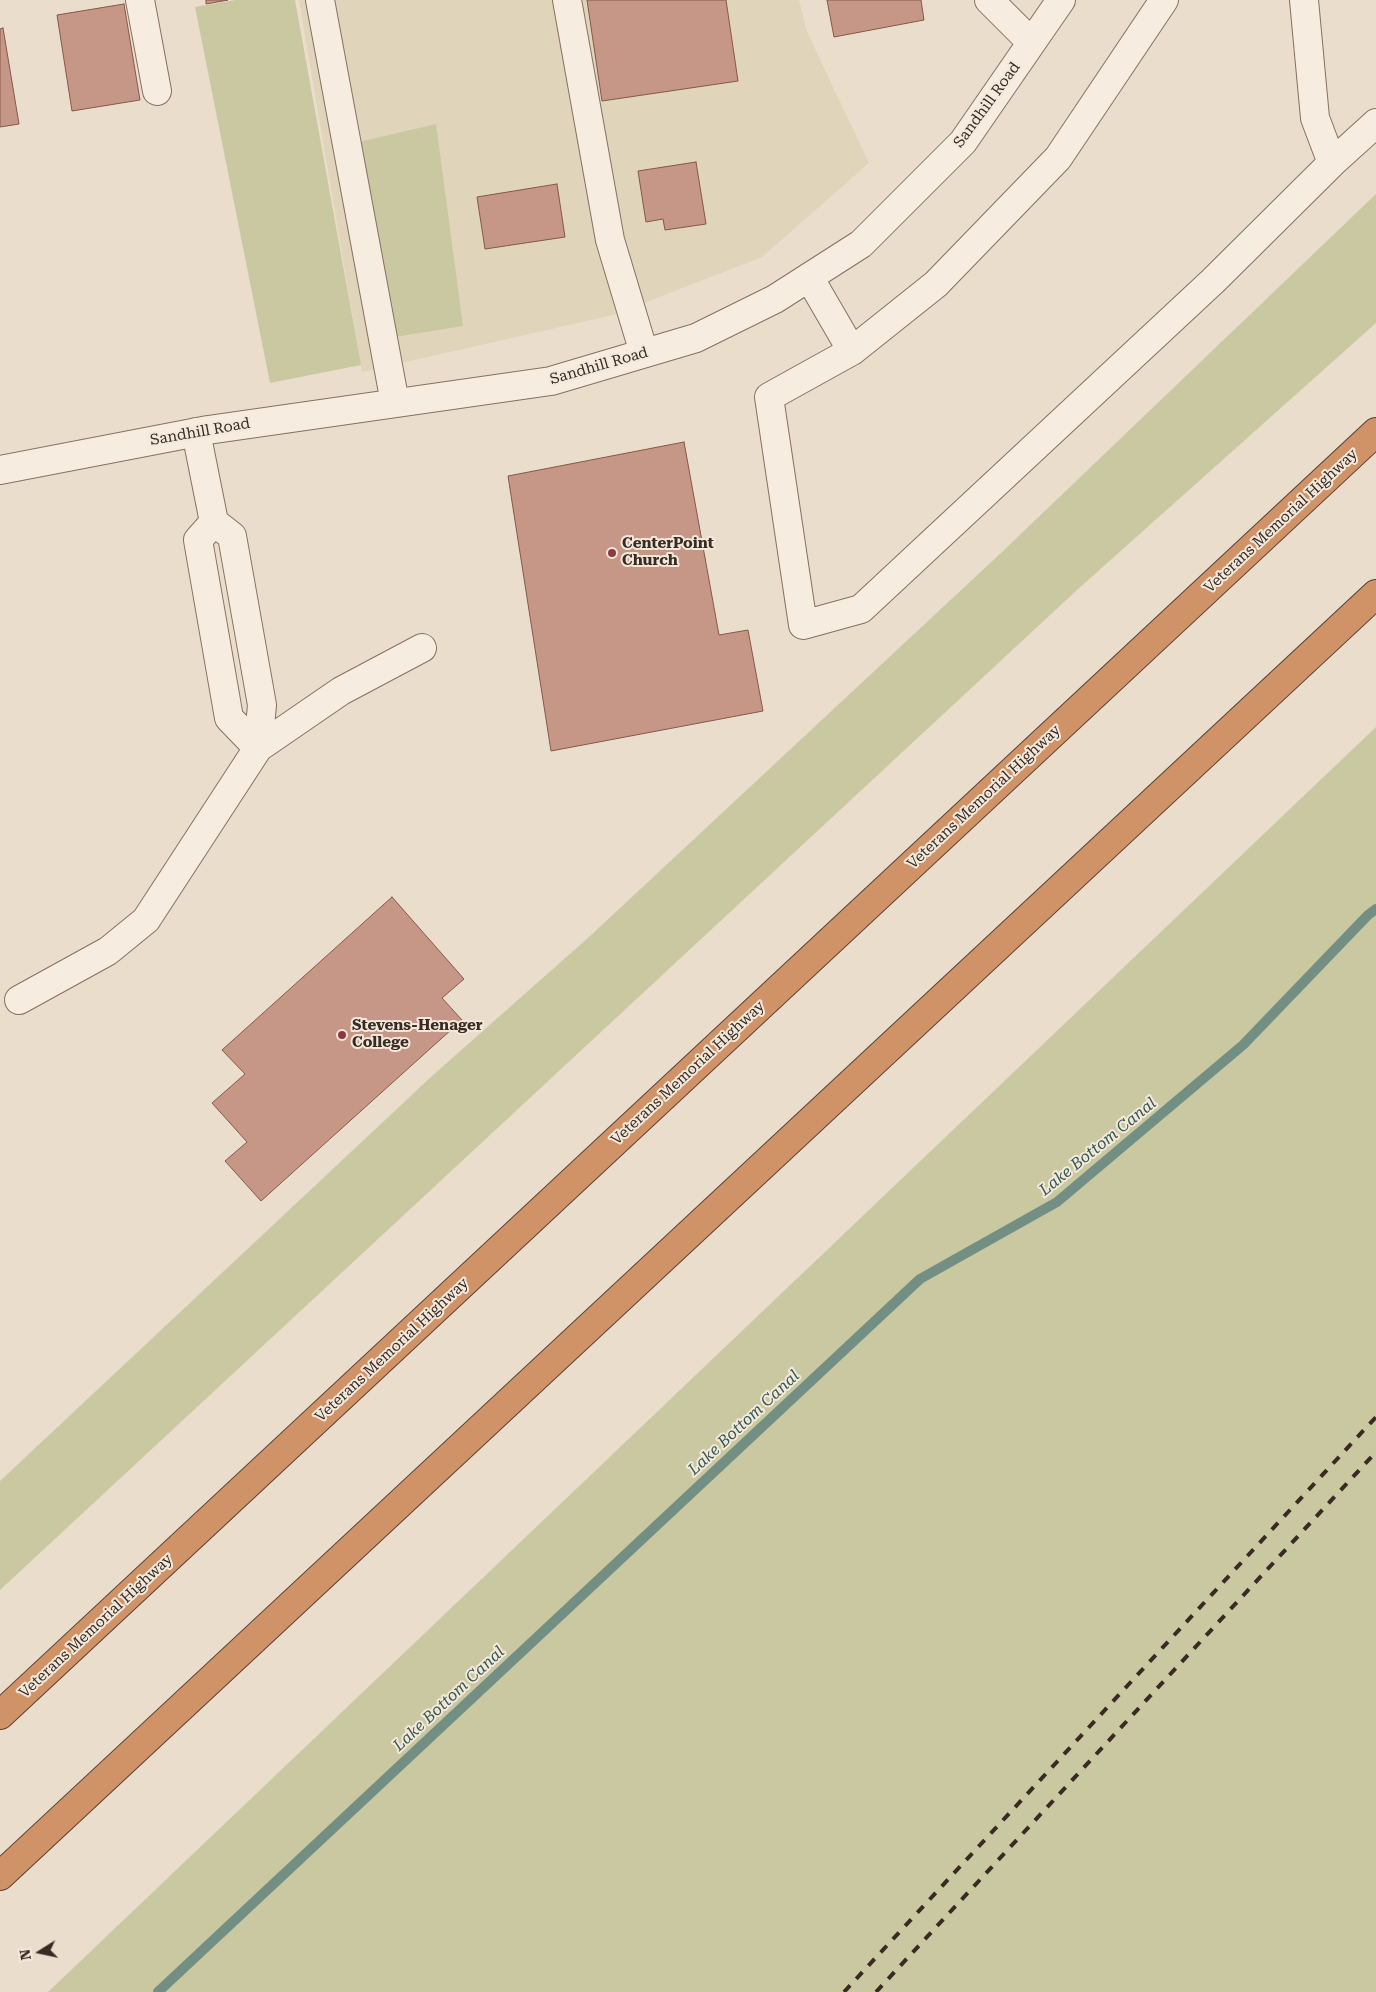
<!DOCTYPE html>
<html>
<head>
<meta charset="utf-8">
<style>
	body { margin:0 }
	#map { position:relative; width:1376px; height:1992px; overflow:hidden; background:#ebddcc; font-family:"Roboto Serif",serif }
	canvas { display:block }
	.north { position:absolute; left:15px; top:1927px; width:50px; height:50px; -webkit-text-stroke:4px #f3e9db; paint-order:stroke; rotate:260deg; font-size:14px; font-weight:700; line-height:20px; text-align:center; color:#392a23 }
	.north::after { content:''; display:block; margin:auto; width:18px; height:22px; background:#392a23; clip-path:polygon(50% 0,100% 100%,50% 72%,0 100%) }
</style>
</head>
<body>
<div id="map">
<canvas width="1376" height="1992"></canvas>
<div class="north">N</div>
</div>
<script>
const context = document.querySelector('canvas').getContext('2d');
context.lineJoin = 'round';
function paint(path, color) {
  context.fillStyle = color;
  context.fill(path, 'evenodd');
}
function toPath(rows) {
  const path = new Path2D();
  for (const r of rows) {
    path.moveTo(r[0], r[1]);
    for (let i = 2; i < r.length; i += 2) path.lineTo(r[i], r[i + 1]);
  }
  return path;
}
function trace(path, color, width, dash) {
  context.strokeStyle = color;
  context.lineWidth = width;
  context.lineCap = dash ? 'butt' : 'round';
  context.setLineDash(dash || []);
  context.stroke(path);
}
function write(font, color, halo, rows, align = 'center') {
  context.font = font + ' "Roboto Serif",serif';
  context.lineWidth = 4;
  context.setLineDash([]);
  context.textBaseline = 'middle';
  context.strokeStyle = halo;
  context.fillStyle = color;
  for (const [text, x, y, turn = 0] of rows) {
    context.save();
    context.translate(x, y);
    context.rotate((+turn || 0) * Math.PI / 180);
    context.textAlign = isNaN(turn) ? turn : align;
    if (halo) context.strokeText(text, 0, 0);
    context.fillText(text, 0, 0);
    context.restore();
  }
}
const farmland = toPath([
	[299,0,799,0,807,32,869,163,762,257,613,315,362,372]
]);
const green = toPath([
	[235,0,295,0,361,365,270,383,195,7],
	[436,124,463,326,394,337,359,142],
	[1376,194,1376,323,1077,590,0,1590,0,1481,432,1076,589,937,1002,552],
	[1376,727,1376,1992,48,1992]
]);
const stream = toPath([
	[158,1992,920,1279,1057,1202,1243,1045,1368,915,1376,909]
]);
const building = toPath([
	[206,0,228,0,206,4,206,0],
	[587,0,726,0,738,81,602,101,587,0],
	[827,0,921,0,924,20,834,37,827,0],
	[124,4,140,100,72,111,57,15,124,4],
	[3,28,19,124,0,127,0,29,3,28],
	[696,162,706,224,665,230,663,219,646,222,638,171,696,162],
	[557,184,565,237,485,249,477,197,557,184],
	[684,442,719,635,748,630,763,711,551,751,508,476,684,442],
	[392,897,464,979,442,998,462,1020,261,1201,225,1161,247,1142,212,1103,245,1074,222,1050,392,897]
]);
const minor = toPath([
	[140,0,157,91],
	[320,0,395,403],
	[567,0,610,240,644,353],
	[989,0,1031,42],
	[1332,163,1376,123],
	[809,277,852,351,936,284,1058,158,1164,0],
	[852,351,769,397,803,625,861,609,1213,281,1332,163,1315,118,1304,0],
	[196,432,214,522,232,536,262,705,258,748],
	[0,470,208,430,551,381,696,338,775,299,861,244,963,142,1061,0],
	[214,522,198,540,229,718,258,748],
	[19,1000,108,951,146,920,258,748,341,691,422,648]
]);
const highway = toPath([
	[0,1715,1376,432],
	[0,1876,1376,594]
]);
const rail = toPath([
	[844,1992,1376,1417],
	[876,1992,1376,1452]
]);
const markers = [
	[612,553,5,"#903745"],
	[342,1035,5,"#903745"]
];
const streetNames = [
	["Sandhill Road",987,105,-54],
	["Sandhill Road",599,366,-16],
	["Sandhill Road",200,432,-10],
	["Veterans Memorial Highway",1281,521,-43],
	["Veterans Memorial Highway",984,797,-43],
	["Veterans Memorial Highway",688,1073,-43],
	["Veterans Memorial Highway",392,1350,-43],
	["Veterans Memorial Highway",96,1626,-43]
];
const poiNames = [
	["CenterPoint",622,544],
	["Church",622,561],
	["Stevens-Henager",352,1026],
	["College",352,1043]
];
const waterNames = [
	["Lake Bottom Canal",1098,1147,-39],
	["Lake Bottom Canal",744,1423,-43],
	["Lake Bottom Canal",449,1699,-43]
];
paint(farmland, '#e0d4ba');
paint(green, '#c9c8a0');
trace(stream, '#738f84', 10);
paint(building, '#c69786');
trace(building, '#845849', 1);
trace(minor, '#877061', 30);
trace(highway, '#563f35', 30);
trace(minor, '#f6ecdf', 28);
trace(highway, '#d09267', 28);
trace(rail, '#392a23', 4, [9, 9]);
for (const [x, y, r, color] of markers) {
  const dot = new Path2D();
  dot.arc(x, y, r, 0, 2 * Math.PI);
  context.fillStyle = color;
  context.fill(dot);
  trace(dot, '#f3e9db', 2);
}
write('15px', '#392a23', '#f3e9db', streetNames);
write('bold 15px', '#392a23', '#f3e9db', poiNames, 'left');
write('italic 16px', '#345750', '#f3e9db', waterNames);
</script>
</body>
</html>
